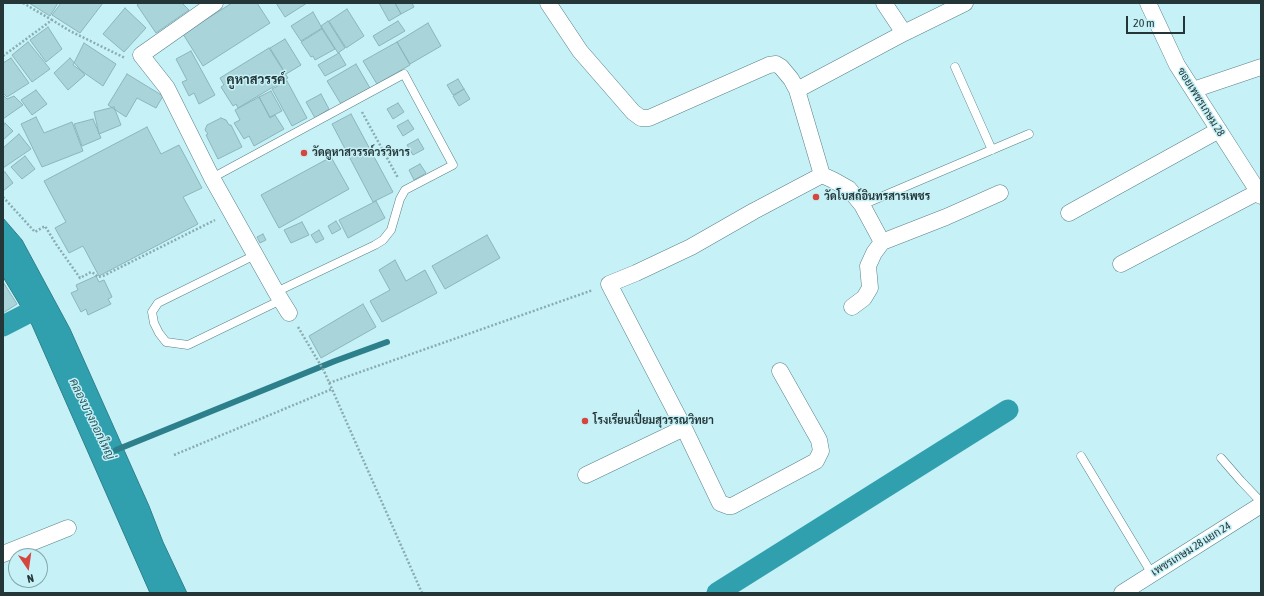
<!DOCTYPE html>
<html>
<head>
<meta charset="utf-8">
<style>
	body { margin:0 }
	#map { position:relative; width:1264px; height:596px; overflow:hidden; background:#c5f1f7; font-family:"Asap Condensed",sans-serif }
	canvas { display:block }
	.frame { position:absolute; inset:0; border:4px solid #253638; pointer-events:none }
	.north { position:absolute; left:8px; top:548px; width:40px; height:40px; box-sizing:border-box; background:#c5f1f7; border:1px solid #85a6ab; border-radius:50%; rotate:167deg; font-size:11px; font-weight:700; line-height:16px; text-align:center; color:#253638 }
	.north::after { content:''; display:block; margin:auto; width:14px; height:18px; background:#d5473e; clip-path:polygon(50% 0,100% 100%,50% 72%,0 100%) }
	.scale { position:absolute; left:1126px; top:16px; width:59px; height:18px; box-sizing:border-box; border:2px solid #253638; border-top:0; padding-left:5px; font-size:12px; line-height:14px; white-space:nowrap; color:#253638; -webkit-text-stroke:3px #c5f1f7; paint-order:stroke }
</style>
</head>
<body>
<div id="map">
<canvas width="1264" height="596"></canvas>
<div class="frame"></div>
<div class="north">N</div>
<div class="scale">20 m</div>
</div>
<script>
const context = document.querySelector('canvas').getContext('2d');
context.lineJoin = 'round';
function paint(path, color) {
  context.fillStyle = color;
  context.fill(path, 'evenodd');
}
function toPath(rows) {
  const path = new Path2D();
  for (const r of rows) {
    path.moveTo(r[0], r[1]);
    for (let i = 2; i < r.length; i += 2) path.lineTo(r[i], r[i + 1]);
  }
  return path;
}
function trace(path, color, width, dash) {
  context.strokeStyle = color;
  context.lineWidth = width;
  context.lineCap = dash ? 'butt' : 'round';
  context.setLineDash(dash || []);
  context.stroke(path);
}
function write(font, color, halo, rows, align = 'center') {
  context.font = font + ' "Asap Condensed",Sarabun,sans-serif';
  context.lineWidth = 3;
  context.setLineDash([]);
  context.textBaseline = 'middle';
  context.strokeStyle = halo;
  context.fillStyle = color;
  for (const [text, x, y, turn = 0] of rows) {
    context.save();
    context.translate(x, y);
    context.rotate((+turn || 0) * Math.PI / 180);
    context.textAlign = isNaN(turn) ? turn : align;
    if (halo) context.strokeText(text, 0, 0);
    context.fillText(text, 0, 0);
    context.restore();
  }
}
const water = toPath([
	[3,218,22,240,70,329,149,506,163,542,187,593,150,593,32,325,3,277,3,218]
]);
const stream = toPath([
	[116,450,335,361,387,342]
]);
const canal = toPath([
	[3,326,38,308],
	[717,593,1008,410]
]);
const building = toPath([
	[29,3,58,3,50,16,29,3],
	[61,3,103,3,80,33,52,15,61,3],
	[140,3,182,3,189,10,156,33,137,5,140,3],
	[232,3,257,3,270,23,203,66,183,34,232,3],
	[276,3,307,3,285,17,276,3],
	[379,3,395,3,401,14,389,21,379,3],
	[395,3,412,3,414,7,401,14,395,3],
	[125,8,146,28,124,52,103,34,125,8],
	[347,9,364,36,346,48,329,21,347,9],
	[313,12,322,28,301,41,291,26,313,12],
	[328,21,345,48,338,53,321,26,328,21],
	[398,21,405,31,379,46,373,36,398,21],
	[428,23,441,46,410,64,397,42,428,23],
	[48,27,62,49,46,62,30,40,48,27],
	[322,29,335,49,315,60,313,56,311,57,301,42,322,29],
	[285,39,301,65,286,74,270,48,285,39],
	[28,42,50,69,32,82,12,55,28,42],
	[397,42,410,65,377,84,363,61,397,42],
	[84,43,116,64,103,86,73,65,84,43],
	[269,48,288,78,238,108,236,104,233,106,221,87,224,85,220,78,269,48],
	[191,51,215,95,199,104,194,93,189,96,182,82,187,80,176,59,191,51],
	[339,53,346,65,325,76,318,65,339,53],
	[11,58,29,83,7,97,3,93,3,63,11,58],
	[70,58,85,75,68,90,54,73,70,58],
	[356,64,370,88,341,104,327,81,356,64],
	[127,74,163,96,156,108,137,98,126,117,108,105,127,74],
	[458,79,464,89,453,95,447,85,458,79],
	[287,81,307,118,292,126,272,89,287,81],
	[464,89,470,99,459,106,453,96,464,89],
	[36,90,47,104,32,115,21,100,36,90],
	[271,91,282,111,270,117,259,97,271,91],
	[321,94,329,109,315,118,306,102,321,94],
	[3,95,7,99,14,96,23,105,3,119,3,95],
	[259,97,270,118,275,115,284,129,254,146,249,136,244,139,234,123,240,120,235,110,259,97],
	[398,103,404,112,393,119,387,109,398,103],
	[114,107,121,125,99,134,94,112,114,107],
	[351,114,393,192,373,202,332,124,351,114],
	[36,117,44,133,72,122,83,151,42,167,21,124,36,117],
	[221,118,226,120,229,125,231,125,242,147,218,159,206,135,208,134,205,130,207,125,221,118],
	[93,119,101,138,82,146,74,124,93,119],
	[408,120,414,129,403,136,397,126,408,120],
	[5,123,13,131,3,140,3,127,5,123],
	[147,127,161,154,179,145,202,188,183,197,198,224,99,276,83,246,69,253,55,228,66,222,44,181,147,127],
	[19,134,31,149,3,168,3,148,19,134],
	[418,139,424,149,413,155,407,145,418,139],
	[25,156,35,169,22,179,11,167,25,156],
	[331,157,349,189,279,228,261,195,331,157],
	[420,164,426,173,414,180,409,170,420,164],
	[5,172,13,183,3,191,3,173,5,172],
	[376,201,385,218,348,238,339,220,376,201],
	[336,221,341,229,332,234,328,226,336,221],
	[302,222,309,235,291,243,284,230,302,222],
	[319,230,324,239,316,243,311,235,319,230],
	[263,234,266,240,260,243,257,237,263,234],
	[487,235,500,258,445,289,432,266,487,235],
	[395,260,406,281,425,270,437,293,382,322,370,301,390,290,379,270,395,260],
	[96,276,99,282,104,280,112,297,108,299,111,304,88,315,86,309,81,312,71,293,78,290,76,285,96,276],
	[3,282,17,304,3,313,3,282],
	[363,304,376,327,321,358,309,336,363,304]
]);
const path = toPath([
	[23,3,52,20],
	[3,56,52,20,70,31,125,58],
	[362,112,398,178],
	[3,197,35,232,45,226,56,244,80,278,91,272,95,274,98,277,103,276,215,220],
	[298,327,324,371,422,593],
	[329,383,593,290],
	[174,455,332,389]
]);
const lane = toPath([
	[955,67,992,150],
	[212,178,404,74,453,165,405,190,400,199,391,230,383,240,375,245,276,292],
	[862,205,1029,134],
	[255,255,158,303,152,312,154,323,159,333,166,342,188,345,281,300],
	[1081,456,1152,574],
	[1221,458,1241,481,1261,502]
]);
const street = toPath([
	[215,3,141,55,167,88,212,178,276,292,289,313],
	[548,3,580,51,633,112,641,118,649,118,769,65,776,64,781,67,791,79,797,90,904,33,965,3],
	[884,3,904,33],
	[1148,3,1177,65,1261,196],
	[1193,90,1261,67],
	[822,175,833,180,849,189,862,205,882,242,946,217,1000,193],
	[1069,213,1219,130],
	[1121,264,1258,192],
	[852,307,864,298,870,288,868,266,874,253,882,242],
	[780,371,819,440,821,451,816,461,732,506,728,506,720,503,684,428,609,284,636,273,691,247,754,211,822,175,797,90],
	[586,475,684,428],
	[3,554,68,528],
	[1122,593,1261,505]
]);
const markers = [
	[304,153,4,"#d5473e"],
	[816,197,4,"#d5473e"],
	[585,421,4,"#d5473e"]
];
const streetNames = [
	["ซอยเพชรเกษม 28",1201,102,58],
	["เพชรเกษม 28 แยก 24",1191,549,-32]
];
const poiNames = [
	["วัดคูหาสวรรค์วรวิหาร",312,153],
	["วัดโบสถ์อินทรสารเพชร",824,197],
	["โรงเรียนเปี่ยมสุวรรณวิทยา",593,421]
];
const waterNames = [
	["คลองบางกอกใหญ่",92,419,64]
];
const quarterNames = [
	["คูหาสวรรค์",256,80]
];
paint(water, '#30a0ae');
trace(water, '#2d808b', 1);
trace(stream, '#2d808b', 6);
trace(canal, '#30a0ae', 21);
paint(building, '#a9d4da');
trace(building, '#8bb5bb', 1);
trace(lane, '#598187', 9);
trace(street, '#598187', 17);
trace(path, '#8aacb0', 2.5, [2, 2]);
trace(lane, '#fff', 8);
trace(street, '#fff', 16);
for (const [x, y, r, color] of markers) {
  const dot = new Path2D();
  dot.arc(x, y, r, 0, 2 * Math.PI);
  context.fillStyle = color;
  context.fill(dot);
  trace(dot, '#c5f1f7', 1.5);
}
write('11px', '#253638', '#c5f1f7', streetNames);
write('bold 11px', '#253638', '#c5f1f7', poiNames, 'left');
write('italic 12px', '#2c5a60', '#c5f1f7', waterNames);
write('bold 13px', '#253638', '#c5f1f7', quarterNames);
</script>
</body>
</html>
